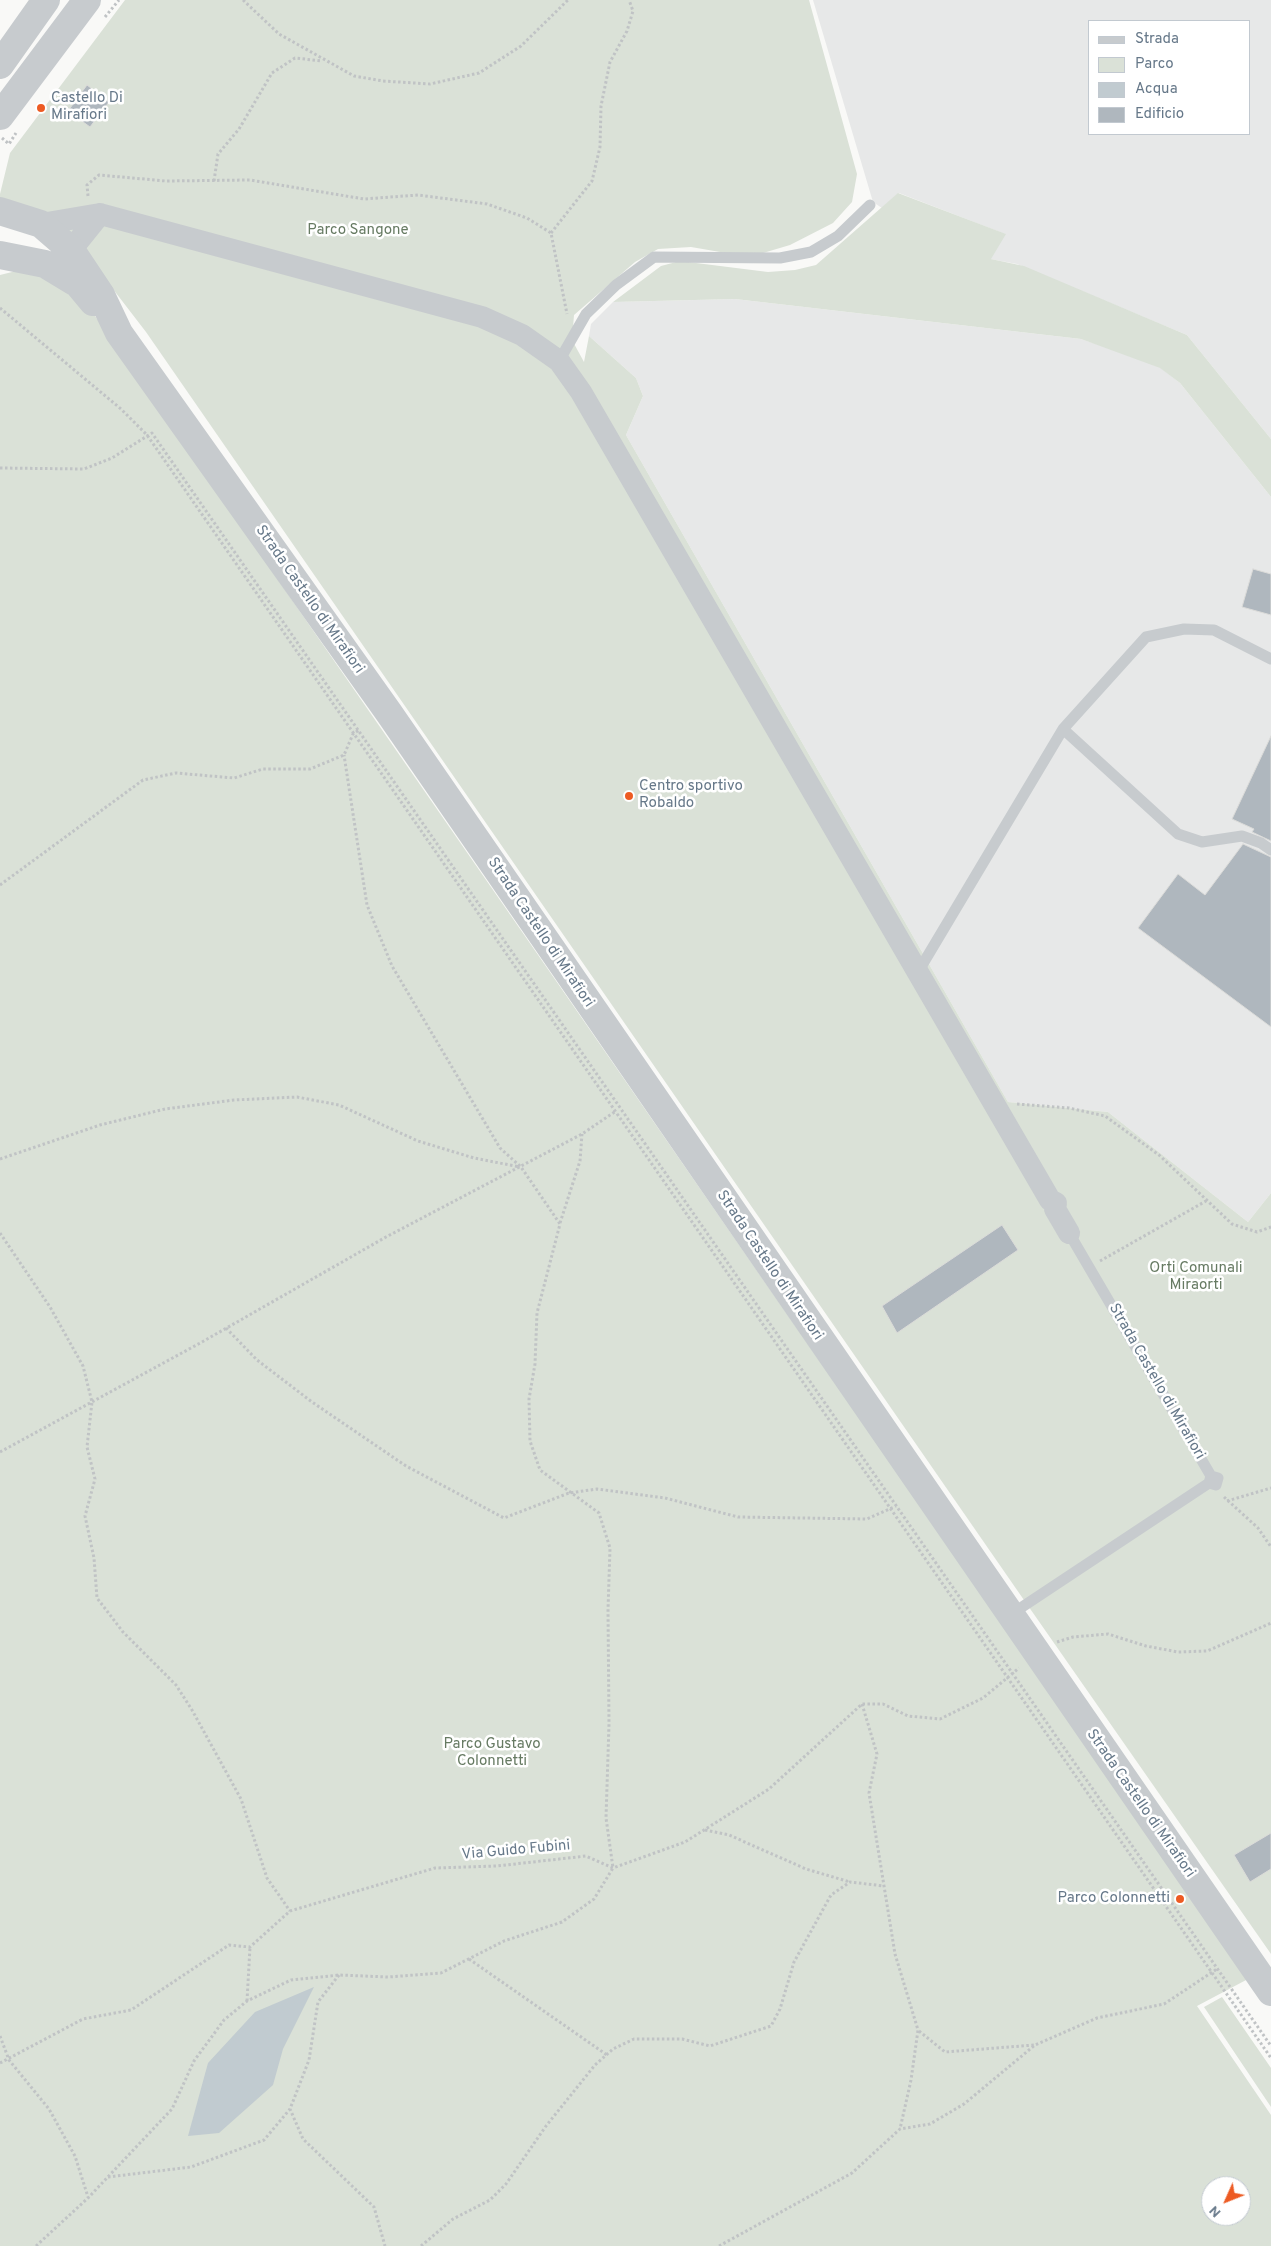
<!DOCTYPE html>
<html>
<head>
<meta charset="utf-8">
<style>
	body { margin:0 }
	#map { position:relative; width:1271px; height:2246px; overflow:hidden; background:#f9f9f7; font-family:Overpass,sans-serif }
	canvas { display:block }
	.legend { position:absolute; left:1088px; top:20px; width:162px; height:115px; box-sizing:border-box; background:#fff; border:1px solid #c2c9d0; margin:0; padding:6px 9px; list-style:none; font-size:15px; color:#667889 }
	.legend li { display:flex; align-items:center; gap:10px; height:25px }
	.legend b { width:25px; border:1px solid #c2c9d0 }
	.north { position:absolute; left:1201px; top:2176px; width:50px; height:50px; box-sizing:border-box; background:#fff; border:1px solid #c2c9d0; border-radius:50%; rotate:226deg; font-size:14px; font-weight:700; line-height:20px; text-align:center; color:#667889 }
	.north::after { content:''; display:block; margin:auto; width:18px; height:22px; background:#ed5b23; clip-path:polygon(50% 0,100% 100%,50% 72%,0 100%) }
</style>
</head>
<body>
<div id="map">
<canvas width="1271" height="2246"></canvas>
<ul class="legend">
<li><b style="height:6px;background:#c7cbce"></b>Strada</li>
<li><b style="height:14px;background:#dae1d7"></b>Parco</li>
<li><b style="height:14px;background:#c1cbd0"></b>Acqua</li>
<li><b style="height:14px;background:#afb7be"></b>Edificio</li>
</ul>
<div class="north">N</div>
</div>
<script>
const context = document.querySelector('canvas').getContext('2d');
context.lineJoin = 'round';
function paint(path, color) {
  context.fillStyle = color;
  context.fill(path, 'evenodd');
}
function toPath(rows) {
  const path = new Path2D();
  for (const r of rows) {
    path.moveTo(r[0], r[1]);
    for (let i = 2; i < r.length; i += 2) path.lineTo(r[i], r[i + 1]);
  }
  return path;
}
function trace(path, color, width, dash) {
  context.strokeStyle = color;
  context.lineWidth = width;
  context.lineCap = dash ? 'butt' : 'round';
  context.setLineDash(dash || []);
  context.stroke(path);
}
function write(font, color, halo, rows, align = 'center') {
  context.font = font + ' Overpass,sans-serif';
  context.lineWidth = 5;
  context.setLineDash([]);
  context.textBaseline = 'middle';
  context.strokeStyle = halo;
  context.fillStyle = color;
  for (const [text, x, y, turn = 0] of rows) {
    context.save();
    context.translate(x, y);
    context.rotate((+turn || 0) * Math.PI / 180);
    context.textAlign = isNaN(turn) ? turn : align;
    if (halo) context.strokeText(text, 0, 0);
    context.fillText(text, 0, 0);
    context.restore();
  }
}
const built = toPath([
	[813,0,1271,0,1271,439,1187,335,1017,264,990,259,1005,234,899,193,882,208,873,202],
	[1090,21,1250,21,1250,134,1090,134],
	[735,299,1081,339,1126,354,1161,368,1180,383,1271,497,1271,1193,1248,1222,1108,1112,1008,1102,626,435,643,396,636,378,589,336,591,324,613,302]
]);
const green = toPath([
	[125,0,809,0,857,174,852,202,833,223,790,245,763,253,726,253,691,247,658,249,635,262,574,315,572,340,584,362,589,336,636,378,643,396,626,435,1008,1102,1108,1112,1248,1222,1271,1193,1271,1954,1017,1590,146,332,76,241,0,211,0,194,10,153],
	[898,193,1006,234,991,259,1024,266,1187,335,1271,439,1271,497,1180,383,1160,368,1081,339,735,299,613,302,661,266,680,261,768,272,795,270,816,265],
	[20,270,40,272,93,313,1248,1979,1197,2006,1271,2115,1271,2246,0,2246,0,275],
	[1211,2186,1241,2186,1241,2216,1211,2216],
	[1222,1997,1271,2068,1271,2107,1204,2007]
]);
const water = toPath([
	[314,1987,283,2049,273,2085,219,2133,188,2136,208,2063,255,2012]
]);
const building = toPath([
	[87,85,109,102,90,127,68,111,87,85],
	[1253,569,1271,574,1271,615,1242,607,1253,569],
	[1271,736,1271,841,1252,832,1254,829,1232,819,1271,736],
	[1243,844,1271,857,1271,1027,1138,928,1178,874,1205,895,1243,844],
	[1002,1225,1018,1250,897,1333,882,1306,1002,1225],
	[1271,1833,1271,1869,1250,1882,1234,1855,1271,1833]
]);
const path = toPath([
	[243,0,279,34,354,76,383,81,430,84,479,73,521,46,568,0],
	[105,17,119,0],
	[2,138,9,144,16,133],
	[214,181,218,154,239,129,272,73,295,58,322,61],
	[88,196,87,185,99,175,166,181,250,180,364,199,418,195,487,204,527,218,551,233,567,314],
	[551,233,592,181,600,147,601,106,610,62,627,31,633,11,629,0],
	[0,308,121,409,147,435,1271,2058],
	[0,468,84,469,112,458,152,433,1271,2046],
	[0,885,143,780,176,773,234,778,263,769,310,769,344,755,353,734,359,730],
	[1017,1104,1069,1108,1105,1116,1159,1155,1232,1224,1257,1232,1271,1227],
	[0,1159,100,1125,165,1109,234,1100,297,1097,339,1105,418,1141,474,1158,520,1167],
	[560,1223,580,1161,582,1134],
	[0,1233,50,1307,83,1366,92,1402,87,1447,95,1479,85,1516,94,1558,97,1598,123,1632,176,1685,192,1710,241,1799,267,1878,290,1911],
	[1100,1261,1206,1201],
	[226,1328,257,1360,312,1402,406,1466,504,1518,569,1493,597,1489,665,1498,738,1517,867,1519,896,1506],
	[0,1452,202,1342,386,1237,582,1134,616,1111],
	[1224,1497,1258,1528,1271,1547],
	[1227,1501,1271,1488],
	[1057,1642,1073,1637,1108,1634,1146,1646,1178,1652,1207,1651,1271,1623],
	[862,1704,877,1754,869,1793,895,1954,918,2030,911,2080,900,2129],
	[705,1830,729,1835,806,1869,850,1882],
	[469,1959,607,2055],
	[339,1975,318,2002,309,2060,290,2109,303,2139,374,2207,385,2246],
	[247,2001,250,1947],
	[919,2031,945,2052,1034,2045],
	[0,2036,9,2060,49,2109,75,2156,88,2197],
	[0,2063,83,2019,131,2010,229,1945,250,1947,290,1911,435,1868,497,1866,586,1856,613,1868,685,1842,769,1789,862,1704,883,1704,908,1716,940,1719,983,1698,1019,1668],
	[108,2177,191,2167,264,2140,290,2109],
	[36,2246,88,2198,172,2109,194,2061,224,2020,247,2001,291,1980,339,1975,388,1977,441,1973,504,1941,562,1922,594,1899,613,1868,606,1818,609,1724,608,1610,610,1548,599,1513,540,1470,530,1441,529,1399,535,1364,537,1313,560,1224,521,1167,500,1148,392,966,367,905,344,755],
	[421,2246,453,2219,490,2200,506,2184,546,2126,595,2065,613,2049,634,2039,682,2039,710,2046,771,2026,780,2009,794,1962,831,1895,850,1882,884,1886],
	[719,2246,852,2173,900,2129,930,2124,964,2104,1035,2045,1097,2018,1164,2004,1217,1969]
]);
const service = toPath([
	[559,361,586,314,616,285,654,257,780,258,811,252,838,236,870,205],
	[1063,729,1178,834,1202,842,1242,836,1261,843,1271,850],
	[918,972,1063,729,1146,637,1184,629,1214,630,1271,659],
	[1069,1233,1211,1476,1218,1478,1216,1485,1209,1483,1211,1476],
	[1010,1615,1209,1483]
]);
const minor = toPath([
	[41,224,100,214,482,317,522,335,559,361,581,392,1050,1200,1056,1203,1055,1209,1069,1233],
	[58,260,71,250,100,214]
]);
const tertiary = toPath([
	[0,65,46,0],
	[0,116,87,0],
	[0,211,41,224,71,250,101,295,119,333,389,713,1271,1992],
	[0,255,45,264,78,284,93,302]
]);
const markers = [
	[41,108,5,"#ed5b23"],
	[629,796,5,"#ed5b23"],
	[1180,1899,5,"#ed5b23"]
];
const poiNames = [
	["Castello Di",51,99],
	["Mirafiori",51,116],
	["Centro sportivo",639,787],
	["Robaldo",639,804],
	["Parco Colonnetti",1170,1899,"right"]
];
const parkNames = [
	["Parco Sangone",358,231],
	["Orti Comunali",1196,1269],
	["Miraorti",1196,1286],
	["Parco Gustavo",492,1745],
	["Colonnetti",492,1762]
];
const streetNames = [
	["Strada Castello di Mirafiori",309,600,55],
	["Strada Castello di Mirafiori",540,933,56],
	["Strada Castello di Mirafiori",769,1266,56],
	["Strada Castello di Mirafiori",1156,1382,60],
	["Strada Castello di Mirafiori",1140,1804,55],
	["Via Guido Fubini",516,1851,-5]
];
paint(built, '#e7e8e8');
paint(green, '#dae1d7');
paint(water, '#c1cbd0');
paint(building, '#afb7be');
trace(building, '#dbdbd9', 1);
trace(path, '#c0c3c5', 3, [2.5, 2.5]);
trace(service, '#c7cbce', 11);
trace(minor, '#c7cbce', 22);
trace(tertiary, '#c7cbce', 28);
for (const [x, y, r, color] of markers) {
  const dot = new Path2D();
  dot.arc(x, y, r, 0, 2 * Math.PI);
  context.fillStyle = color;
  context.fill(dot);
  trace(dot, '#fff', 2);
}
write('15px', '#667889', '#fff', poiNames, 'left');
write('15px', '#667a62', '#fff', parkNames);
write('15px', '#667889', '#fff', streetNames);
</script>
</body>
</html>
